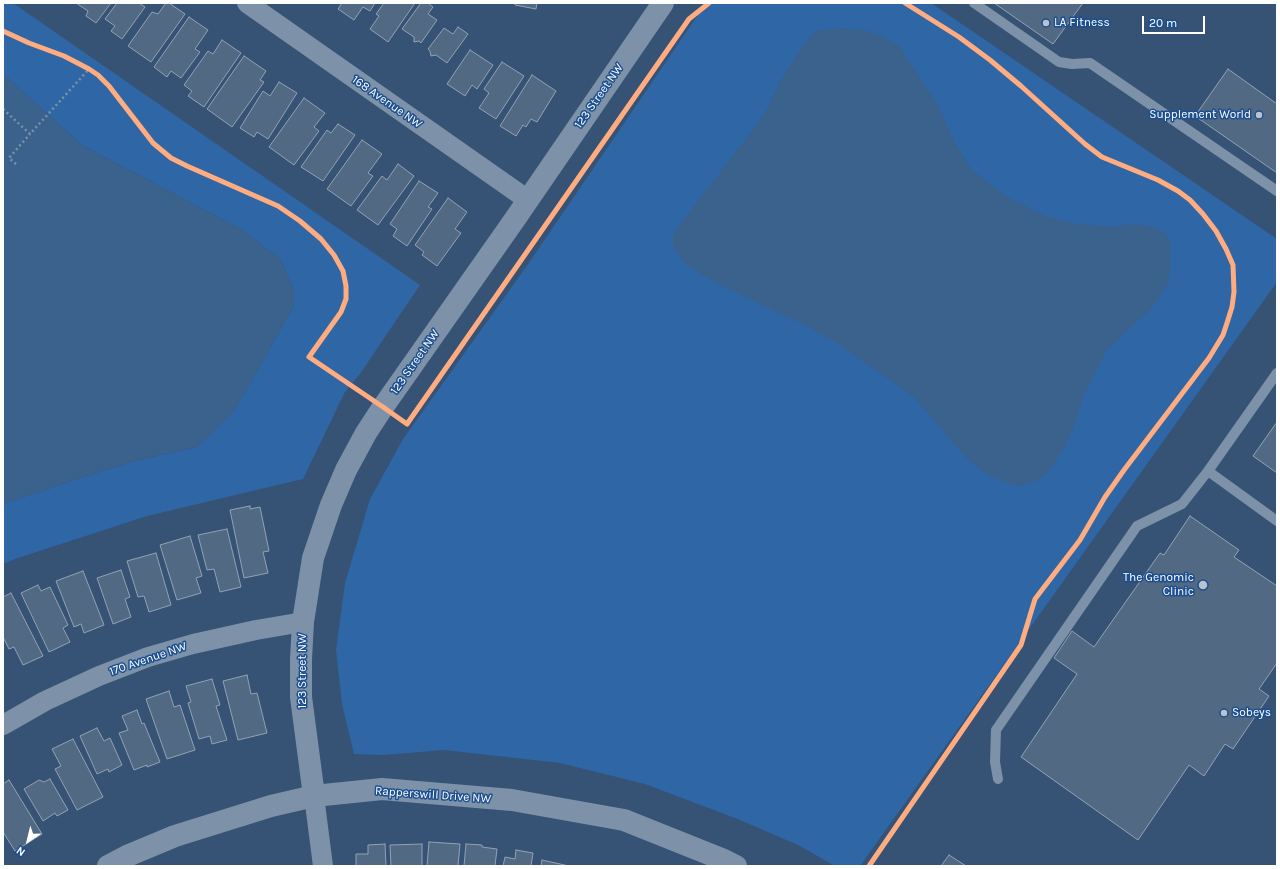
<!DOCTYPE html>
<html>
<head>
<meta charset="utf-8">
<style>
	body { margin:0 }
	#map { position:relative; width:1280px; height:869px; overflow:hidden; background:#365274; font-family:Karla,sans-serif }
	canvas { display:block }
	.frame { position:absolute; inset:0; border:4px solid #fff; pointer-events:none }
	.north { position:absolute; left:8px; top:821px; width:40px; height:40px; -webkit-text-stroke:3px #1b4f8f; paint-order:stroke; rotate:215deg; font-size:11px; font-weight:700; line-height:16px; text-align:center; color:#fff }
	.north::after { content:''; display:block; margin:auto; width:14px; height:18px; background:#fff; clip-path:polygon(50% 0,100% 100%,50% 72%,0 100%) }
	.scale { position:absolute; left:1142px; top:16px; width:63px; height:18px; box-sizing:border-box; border:2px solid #fff; border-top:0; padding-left:5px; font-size:12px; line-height:14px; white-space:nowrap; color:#fff; -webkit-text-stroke:3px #1b4f8f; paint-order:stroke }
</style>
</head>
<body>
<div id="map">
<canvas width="1280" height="869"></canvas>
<div class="frame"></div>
<div class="north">N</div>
<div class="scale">20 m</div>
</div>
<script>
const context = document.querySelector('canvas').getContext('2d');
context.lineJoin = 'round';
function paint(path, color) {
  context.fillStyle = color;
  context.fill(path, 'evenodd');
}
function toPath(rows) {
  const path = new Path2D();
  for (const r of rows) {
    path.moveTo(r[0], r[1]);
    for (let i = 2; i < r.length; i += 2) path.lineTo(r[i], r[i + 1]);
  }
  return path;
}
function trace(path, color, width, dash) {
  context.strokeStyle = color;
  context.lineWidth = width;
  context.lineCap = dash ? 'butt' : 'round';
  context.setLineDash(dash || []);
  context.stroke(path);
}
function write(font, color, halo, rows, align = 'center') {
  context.font = font + ' Karla,sans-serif';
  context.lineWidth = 3;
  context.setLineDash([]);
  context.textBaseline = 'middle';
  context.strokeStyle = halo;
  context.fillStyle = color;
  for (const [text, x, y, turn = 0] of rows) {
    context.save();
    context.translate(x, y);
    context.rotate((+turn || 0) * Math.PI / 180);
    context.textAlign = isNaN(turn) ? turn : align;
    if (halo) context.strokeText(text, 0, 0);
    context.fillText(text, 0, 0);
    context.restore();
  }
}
const green = toPath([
	[3,3,13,3,420,285,360,374,345,392,303,479,147,516,15,559,3,564,3,504,80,478,138,460,197,447,235,409,260,366,294,305,294,290,280,259,242,230,82,145,3,74],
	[706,3,931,3,1277,239,1277,282,860,866,835,866,800,846,740,820,645,784,560,763,444,750,384,755,354,754,342,704,336,650,345,583,370,499,403,439,526,267]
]);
const water = toPath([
	[844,28,864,30,882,36,899,46,938,105,955,143,971,169,1004,195,1045,216,1076,224,1111,227,1134,224,1155,227,1165,233,1171,244,1171,267,1167,285,1151,309,1107,350,1083,396,1074,427,1062,451,1047,474,1033,482,1018,486,991,477,969,461,914,397,834,341,801,323,726,288,703,275,685,264,673,246,673,235,681,223,755,127,767,109,781,80,808,38,819,30],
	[3,74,82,145,242,230,280,259,294,290,294,305,260,366,235,410,197,447,138,460,80,478,3,504]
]);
const building = toPath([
	[76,3,111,3,96,23,86,16,88,11,76,3],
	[117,3,139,3,145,7,122,39,111,31,115,26,105,19,117,3],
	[166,3,169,3,185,14,151,62,128,46,152,12,158,14,166,3],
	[342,3,375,3,370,11,363,7,354,20,338,9,342,3],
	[384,3,415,3,388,42,370,29,379,16,376,14,384,3],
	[421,3,428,3,433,7,428,14,437,20,421,43,419,41,414,42,414,37,402,29,421,3],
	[515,3,537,3,536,9,515,5,515,3],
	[994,3,1083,3,1053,44,994,3],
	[189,17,208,30,195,49,200,52,181,78,171,71,167,77,154,67,189,17],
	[458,27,468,34,447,63,436,55,431,56,430,51,428,49,444,28,453,34,458,27],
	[222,40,241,53,204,107,188,96,192,91,184,85,208,51,213,54,222,40],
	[470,50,493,65,477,89,472,85,465,96,447,84,470,50],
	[244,56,266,71,260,80,264,82,232,127,207,109,244,56],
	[502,62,524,76,496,119,479,108,489,93,484,89,502,62],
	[1228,69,1277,104,1277,173,1195,116,1228,69],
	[532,75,556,91,537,122,531,119,526,127,523,125,516,136,500,126,532,75],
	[279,82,297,93,268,139,257,132,254,137,240,128,263,91,270,96,279,82],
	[304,98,325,113,314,127,319,131,294,165,269,147,304,98],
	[338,124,355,135,323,181,301,167,327,130,331,133,338,124],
	[362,140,382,154,368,173,373,176,351,206,327,189,362,140],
	[398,164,414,176,378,225,357,210,382,176,387,180,398,164],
	[419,181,438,193,428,207,432,209,407,246,393,236,397,229,390,224,419,181],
	[448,198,467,212,455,229,461,233,437,266,422,255,424,252,415,245,448,198],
	[1277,422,1277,473,1253,456,1277,422],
	[250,506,250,509,260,507,269,551,263,552,268,573,244,578,230,510,250,506],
	[1190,516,1239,550,1234,557,1277,586,1277,663,1259,689,1269,696,1233,749,1225,744,1204,776,1189,765,1138,840,1021,757,1077,674,1054,658,1072,631,1094,647,1160,553,1164,555,1190,516],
	[227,529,241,587,220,592,214,569,207,570,198,535,227,529],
	[190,536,202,576,196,578,201,593,177,600,160,545,190,536],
	[156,553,171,605,149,612,144,596,138,597,127,561,156,553],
	[121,570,130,597,125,599,131,617,113,624,97,578,121,570],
	[83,571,104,625,84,633,81,624,74,627,56,581,83,571],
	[38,585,41,591,50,587,68,625,63,628,70,642,49,652,21,593,38,585],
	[11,593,43,656,23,665,14,647,9,649,3,637,3,597,11,593],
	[247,675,251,694,257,693,267,733,238,740,223,681,247,675],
	[212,679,220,705,216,706,227,740,212,744,210,736,199,739,188,703,191,702,186,686,212,679],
	[169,691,174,707,180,705,195,750,167,759,146,699,169,691],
	[137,710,142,724,144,723,160,762,147,767,147,765,134,770,119,733,128,730,122,716,137,710],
	[97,728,104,741,110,738,122,765,109,772,108,769,97,774,80,736,97,728],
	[73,739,103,797,77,810,55,769,61,766,52,749,73,739],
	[50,779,68,810,57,816,55,813,43,821,24,789,39,780,44,782,50,779],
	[9,780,42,834,15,851,3,832,3,784,9,780],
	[429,842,460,844,458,866,427,866,429,842],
	[385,844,386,866,356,866,356,854,368,854,368,845,385,844],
	[422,844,422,866,391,866,390,845,422,844],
	[466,844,482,845,482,847,497,849,495,866,464,866,466,844],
	[516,850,533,853,531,866,503,866,505,857,515,859,516,850],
	[949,855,966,866,941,866,949,855],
	[542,860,569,866,541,866,542,860]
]);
const path = toPath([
	[3,109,30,134,89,69],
	[16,164,9,158,30,134]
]);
const service = toPath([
	[974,3,1059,62,1072,64,1090,63,1277,191],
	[1208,471,1277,373],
	[998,779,995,762,996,730,1137,526,1182,504,1208,471,1277,521]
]);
const minor = toPath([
	[247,3,528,200],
	[3,725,45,701,99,676,148,657,193,644,256,630,303,622],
	[314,796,323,866]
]);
const tertiary = toPath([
	[314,796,301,697,301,659,303,622,313,558,331,505,346,470,366,433,383,407,515,219,663,3],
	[108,866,127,856,175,836,271,806,314,796,382,789,512,800,624,820,724,860,736,866]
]);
const cycleway = toPath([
	[3,31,29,43,64,56,89,69,98,75,109,86,153,143,171,158,187,166,278,206,300,221,321,239,334,255,343,271,346,286,346,299,341,312,309,357,383,407,407,424,689,19,709,3],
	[869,866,1021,645,1035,599,1080,540,1105,497,1124,470,1209,358,1223,335,1227,323,1232,307,1234,292,1233,265,1226,249,1216,231,1203,214,1190,200,1178,191,1158,180,1102,157,1085,144,1021,86,990,60,959,37,905,3]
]);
const markers = [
	[1046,23,4,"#b9c2ce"],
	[1259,115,4,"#b9c2ce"],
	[1203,585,5,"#b9c2ce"],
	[1224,713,4,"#b9c2ce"]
];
const poiNames = [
	["LA Fitness",1054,23],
	["Supplement World",1251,115,"right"],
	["The Genomic",1194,578,"right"],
	["Clinic",1194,592,"right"],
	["Sobeys",1232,713]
];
const streetNames = [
	["123 Street NW",599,96,-55],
	["168 Avenue NW",387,102,35],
	["123 Street NW",415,362,-55],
	["170 Avenue NW",148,659,-19],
	["123 Street NW",303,671,-90],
	["Rapperswill Drive NW",433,795,4]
];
paint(green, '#2f66a5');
paint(water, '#3b618d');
paint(building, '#526984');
trace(building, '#92a2b6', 1);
trace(path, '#7d92a8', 2.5, [2, 3]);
trace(service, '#7d92a8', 10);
trace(minor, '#7d92a8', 20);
trace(tertiary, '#7d92a8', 22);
trace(cycleway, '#ffac80', 5);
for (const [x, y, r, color] of markers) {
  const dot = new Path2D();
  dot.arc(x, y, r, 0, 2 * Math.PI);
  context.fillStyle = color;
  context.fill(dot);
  trace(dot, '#1b4f8f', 1.5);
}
write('12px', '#fff', '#1b4f8f', poiNames, 'left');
write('12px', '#fff', '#1b4f8f', streetNames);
</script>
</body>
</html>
